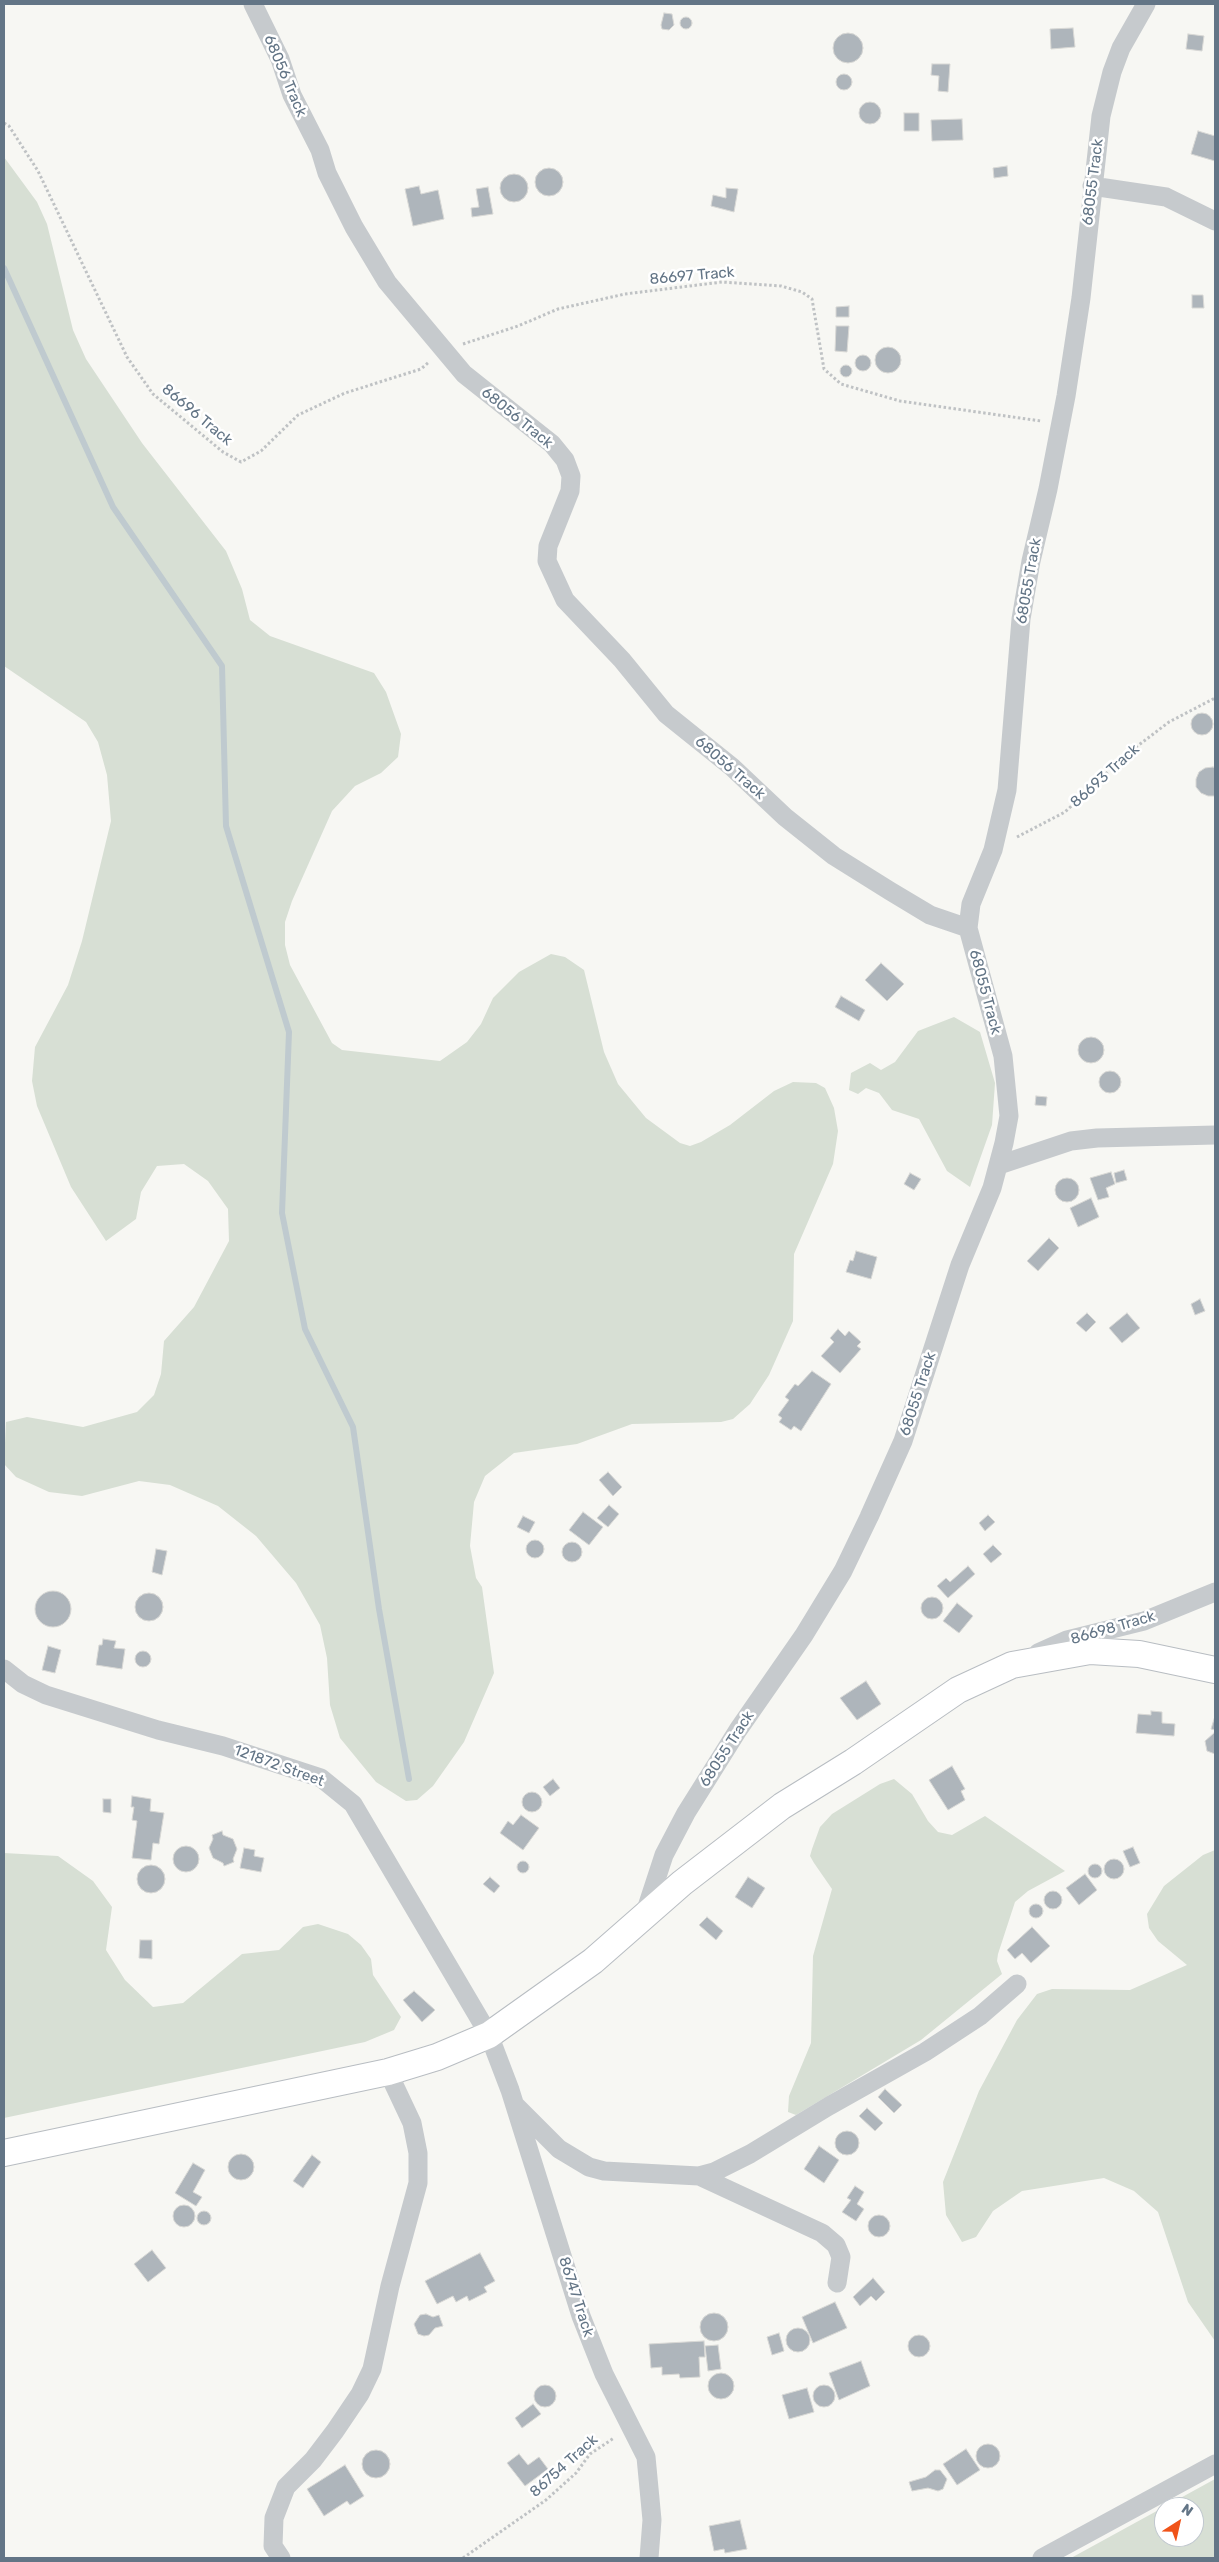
<!DOCTYPE html>
<html>
<head>
<meta charset="utf-8">
<style>
	body { margin:0 }
	#map { position:relative; width:1219px; height:2562px; overflow:hidden; background:#f7f7f3; font-family:Rubik,sans-serif }
	canvas { display:block }
	.frame { position:absolute; inset:0; border:5px solid #637586; pointer-events:none }
	.north { position:absolute; left:1154px; top:2497px; width:50px; height:50px; box-sizing:border-box; background:#fff; border:1px solid #c1c8cf; border-radius:50%; rotate:35deg; font-size:14px; font-weight:700; line-height:20px; text-align:center; color:#637586 }
	.north::after { content:''; display:block; margin:auto; width:18px; height:22px; background:#f05319; clip-path:polygon(50% 0,100% 100%,50% 72%,0 100%) }
</style>
</head>
<body>
<div id="map">
<canvas width="1219" height="2562"></canvas>
<div class="frame"></div>
<div class="north">N</div>
</div>
<script>
const context = document.querySelector('canvas').getContext('2d');
context.lineJoin = 'round';
function paint(path, color) {
  context.fillStyle = color;
  context.fill(path, 'evenodd');
}
function toPath(rows) {
  const path = new Path2D();
  for (const r of rows) {
    if (r.length === 3) {
      path.moveTo(r[0] + r[2], r[1]);
      path.arc(r[0], r[1], r[2], 0, 2 * Math.PI);
      continue;
    }
    path.moveTo(r[0], r[1]);
    for (let i = 2; i < r.length; i += 2) path.lineTo(r[i], r[i + 1]);
  }
  return path;
}
function trace(path, color, width, dash) {
  context.strokeStyle = color;
  context.lineWidth = width;
  context.lineCap = dash ? 'butt' : 'round';
  context.setLineDash(dash || []);
  context.stroke(path);
}
function write(font, color, halo, rows, align = 'center') {
  context.font = font + ' Rubik,sans-serif';
  context.lineWidth = 5;
  context.setLineDash([]);
  context.textBaseline = 'middle';
  context.strokeStyle = halo;
  context.fillStyle = color;
  for (const [text, x, y, turn = 0] of rows) {
    context.save();
    context.translate(x, y);
    context.rotate((+turn || 0) * Math.PI / 180);
    context.textAlign = isNaN(turn) ? turn : align;
    if (halo) context.strokeText(text, 0, 0);
    context.fillText(text, 0, 0);
    context.restore();
  }
}
const green = toPath([
	[4,157,37,202,47,224,73,330,86,359,142,443,226,551,242,589,250,620,270,636,374,673,386,692,401,734,398,757,381,773,355,786,332,811,292,901,285,922,285,945,290,965,332,1043,342,1050,440,1061,467,1042,481,1024,493,998,519,972,551,954,565,957,584,970,604,1052,618,1084,646,1118,680,1143,690,1146,701,1142,730,1125,774,1091,793,1082,816,1083,825,1088,834,1108,838,1131,833,1164,794,1254,793,1321,769,1375,750,1404,733,1419,721,1422,632,1424,577,1444,514,1453,485,1476,474,1502,470,1546,476,1578,482,1587,494,1673,464,1742,433,1786,417,1800,406,1801,376,1782,340,1738,330,1705,327,1658,320,1625,296,1583,256,1536,218,1506,170,1485,139,1481,82,1496,49,1492,16,1477,4,1464,6,1422,27,1417,83,1427,137,1412,154,1395,161,1374,164,1341,194,1307,229,1241,228,1209,208,1181,184,1164,157,1166,141,1192,136,1219,106,1241,71,1187,37,1106,32,1081,35,1047,68,985,82,941,111,821,107,775,98,742,86,722,4,666],
	[954,1017,980,1032,995,1083,992,1125,970,1187,947,1171,919,1119,892,1110,879,1093,866,1088,858,1094,849,1090,851,1073,870,1063,881,1070,895,1062,918,1031],
	[894,1779,912,1794,928,1821,938,1832,952,1835,985,1816,1065,1871,1028,1891,1015,1902,998,1954,997,1961,1002,1974,921,2040,796,2115,788,2112,789,2096,811,2043,813,1956,832,1889,814,1863,810,1856,812,1849,820,1827,832,1814,880,1784],
	[1215,1850,1215,2341,1188,2302,1158,2212,1134,2191,1104,2178,1022,2191,993,2211,976,2237,962,2242,946,2215,943,2182,979,2091,1017,2020,1037,1994,1052,1989,1130,1990,1187,1965,1158,1941,1149,1928,1147,1914,1164,1886,1203,1855],
	[4,1853,58,1856,93,1881,112,1907,106,1950,125,1980,153,2007,183,2003,242,1954,279,1950,303,1927,318,1924,348,1934,361,1945,371,1959,373,1975,401,2017,394,2030,365,2042,4,2118],
	[1215,2479,1215,2558,1071,2558,1164,2507,1164,2537,1194,2537,1194,2507,1164,2507]
]);
const stream = toPath([
	[4,268,113,507,222,666,226,826,289,1032,282,1213,305,1329,353,1427,379,1609,409,1779]
]);
const building = toPath([
	[664,13,672,14,674,25,669,30,662,29,661,25,664,13],
	[686,23,6],
	[1073,28,1075,47,1051,49,1050,29,1073,28],
	[848,48,15],
	[1188,34,1204,36,1202,51,1186,49,1188,34],
	[932,64,950,64,948,92,938,91,939,76,931,75,932,64],
	[844,82,8],
	[870,113,11],
	[904,113,919,113,919,131,904,131,904,113],
	[962,119,963,140,932,141,931,120,962,119],
	[1198,131,1215,136,1215,161,1191,154,1198,131],
	[1007,166,1008,176,994,178,993,168,1007,166],
	[549,182,14],
	[514,188,14],
	[419,186,421,194,438,190,444,219,413,226,405,189,419,186],
	[488,187,493,214,472,217,471,208,479,207,476,189,488,187],
	[726,188,738,189,734,212,711,206,713,195,726,198,726,188],
	[1192,295,1203,295,1204,308,1192,308,1192,295],
	[849,306,849,317,836,317,836,307,849,306],
	[836,326,849,326,847,352,835,351,836,326],
	[888,360,13],
	[863,363,8],
	[846,371,6],
	[1202,724,11],
	[1213,767,1215,768,1215,796,1208,796,1201,793,1196,787,1196,779,1199,772,1205,768,1213,767],
	[881,963,904,984,887,1001,865,980,881,963],
	[841,996,865,1010,859,1021,835,1007,841,996],
	[1091,1050,13],
	[1110,1082,11],
	[1036,1096,1047,1097,1046,1106,1035,1105,1036,1096],
	[1124,1170,1127,1180,1116,1183,1114,1173,1124,1170],
	[1111,1172,1115,1184,1106,1188,1109,1197,1098,1200,1090,1178,1111,1172],
	[910,1173,921,1179,914,1190,904,1184,910,1173],
	[1067,1190,12],
	[1091,1198,1099,1217,1078,1227,1070,1208,1091,1198],
	[1049,1238,1059,1248,1038,1271,1027,1261,1049,1238],
	[856,1251,877,1257,871,1279,846,1272,850,1260,853,1261,856,1251],
	[1200,1299,1205,1311,1195,1315,1191,1304,1200,1299],
	[1087,1313,1096,1322,1086,1332,1076,1323,1087,1313],
	[1127,1313,1140,1328,1122,1343,1109,1328,1127,1313],
	[838,1329,845,1336,849,1331,861,1342,857,1346,861,1349,840,1373,821,1356,834,1342,830,1338,838,1329],
	[812,1371,831,1384,801,1431,794,1426,791,1430,779,1422,782,1418,778,1415,789,1400,785,1397,795,1384,798,1386,812,1371],
	[608,1472,622,1487,613,1496,599,1480,608,1472],
	[609,1505,619,1514,608,1527,597,1518,609,1505],
	[583,1512,603,1527,589,1545,569,1530,583,1512],
	[988,1515,995,1522,985,1531,979,1523,988,1515],
	[523,1516,535,1522,529,1533,517,1527,523,1516],
	[535,1549,9],
	[572,1552,10],
	[993,1545,1002,1554,991,1563,983,1554,993,1545],
	[156,1549,167,1551,162,1575,152,1572,156,1549],
	[968,1566,975,1574,948,1598,937,1586,946,1578,950,1582,968,1566],
	[53,1609,18],
	[149,1607,14],
	[932,1608,11],
	[957,1603,973,1616,959,1633,943,1621,957,1603],
	[103,1639,116,1641,114,1648,125,1649,122,1669,96,1665,99,1645,102,1645,103,1639],
	[48,1646,61,1650,55,1673,42,1670,48,1646],
	[143,1659,8],
	[866,1681,881,1704,857,1720,840,1698,866,1681],
	[1151,1711,1162,1712,1162,1723,1175,1724,1174,1736,1136,1733,1138,1714,1151,1715,1151,1711],
	[1215,1716,1215,1730,1211,1729,1215,1716],
	[1214,1733,1215,1734,1215,1754,1207,1751,1205,1741,1214,1733],
	[952,1766,965,1789,961,1791,965,1800,948,1810,929,1780,952,1766],
	[553,1779,560,1788,550,1796,543,1787,553,1779],
	[532,1802,10],
	[132,1796,151,1799,150,1811,164,1813,159,1844,153,1843,151,1860,132,1858,137,1821,132,1820,134,1807,131,1807,132,1796],
	[103,1799,111,1799,111,1813,103,1812,103,1799],
	[521,1815,539,1828,523,1850,500,1833,508,1821,513,1825,521,1815],
	[222,1831,223,1835,233,1839,237,1849,233,1859,234,1862,224,1866,223,1863,213,1858,209,1848,213,1839,212,1835,222,1831],
	[186,1859,13],
	[1133,1847,1140,1863,1130,1867,1123,1851,1133,1847],
	[244,1848,255,1850,254,1856,264,1858,261,1872,240,1868,244,1848],
	[1114,1869,10],
	[523,1867,6],
	[1095,1871,7],
	[151,1879,14],
	[1085,1874,1097,1890,1079,1905,1066,1888,1085,1874],
	[490,1877,500,1886,494,1893,483,1884,490,1877],
	[748,1877,765,1888,752,1908,735,1897,748,1877],
	[1053,1900,9],
	[1036,1911,7],
	[707,1917,723,1931,716,1940,699,1925,707,1917],
	[1032,1927,1050,1946,1031,1963,1022,1953,1015,1959,1007,1950,1032,1927],
	[140,1940,152,1940,152,1959,139,1958,140,1940],
	[414,1991,435,2010,422,2022,403,2000,414,1991],
	[885,2089,902,2105,894,2113,878,2097,885,2089],
	[867,2108,883,2123,875,2131,859,2116,867,2108],
	[847,2143,12],
	[819,2146,839,2160,824,2183,804,2169,819,2146],
	[241,2167,13],
	[312,2155,321,2162,303,2188,293,2181,312,2155],
	[193,2163,205,2170,193,2192,202,2197,196,2206,175,2193,193,2163],
	[855,2186,864,2192,857,2204,864,2209,856,2221,842,2212,851,2200,847,2198,855,2186],
	[184,2216,11],
	[204,2218,7],
	[879,2226,11],
	[152,2250,166,2268,148,2282,134,2264,152,2250],
	[480,2253,495,2281,484,2287,487,2292,469,2301,467,2296,456,2302,453,2296,437,2304,425,2281,480,2253],
	[873,2278,885,2292,876,2301,871,2296,860,2306,853,2297,873,2278],
	[835,2302,847,2328,813,2343,802,2317,835,2302],
	[714,2327,14],
	[426,2314,433,2317,439,2315,443,2326,435,2328,429,2335,424,2336,418,2334,414,2324,420,2315,426,2314],
	[798,2340,12],
	[779,2333,784,2351,772,2355,767,2337,779,2333],
	[919,2346,11],
	[704,2341,705,2357,699,2357,700,2377,680,2378,679,2374,662,2375,662,2367,651,2368,649,2344,704,2341],
	[718,2345,721,2369,708,2371,705,2346,718,2345],
	[861,2361,870,2386,839,2400,829,2373,861,2361],
	[721,2386,13],
	[824,2396,11],
	[545,2396,11],
	[807,2388,814,2412,789,2419,782,2395,807,2388],
	[533,2404,541,2414,522,2428,515,2418,533,2404],
	[988,2456,12],
	[966,2449,980,2470,957,2485,943,2464,966,2449],
	[376,2464,14],
	[519,2454,528,2465,539,2457,548,2469,525,2486,507,2463,519,2454],
	[345,2465,364,2496,350,2505,347,2501,324,2516,307,2489,345,2465],
	[935,2470,940,2470,947,2479,943,2489,938,2491,928,2488,912,2491,909,2482,926,2477,935,2470],
	[740,2520,747,2549,725,2553,724,2549,714,2551,709,2526,740,2520]
]);
const path = toPath([
	[4,123,9,126,38,171,127,357,153,394,223,452,241,462,261,451,298,415,345,393,421,369,429,362],
	[463,344,518,326,558,309,625,294,722,282,781,286,802,292,812,299,824,369,841,384,900,401,1041,421],
	[1017,837,1065,812,1127,754,1169,722,1215,698],
	[463,2558,546,2500,576,2473,590,2454,614,2438]
]);
const street = toPath([
	[253,4,280,59,292,95,320,150,327,173,354,227,387,282,464,374,552,444,565,460,571,476,570,491,548,546,547,561,565,600,622,660,666,714,732,767,785,817,834,856,890,891,930,915,968,928],
	[1092,186,1166,197,1215,221],
	[999,1165,1071,1141,1097,1138,1215,1135],
	[1038,1653,1067,1640,1144,1621,1215,1592],
	[4,1669,23,1684,46,1695,158,1730,223,1746,321,1778,353,1804,489,2035,510,2090,581,2316,604,2374,646,2457,652,2520,649,2558],
	[644,1916,664,1855,686,1813,738,1730,804,1635,843,1571,869,1517,903,1441,960,1265,992,1188,1004,1143,1009,1116,1003,1056,968,928,971,904,993,850,1007,790,1021,619,1031,561,1048,489,1066,396,1081,298,1101,116,1112,72,1121,48,1146,4],
	[516,2106,559,2149,589,2167,604,2171,699,2176,714,2172,750,2154,829,2106,925,2052,980,2016,1017,1984],
	[699,2176,822,2233,836,2245,841,2257,837,2283],
	[281,2558,273,2546,274,2518,286,2487,313,2460,335,2431,360,2394,372,2369,390,2286,418,2183,418,2153,412,2123,388,2072],
	[1042,2558,1215,2464]
]);
const secondary = toPath([
	[4,2153,388,2072,437,2057,489,2035,593,1961,682,1883,782,1806,853,1762,958,1690,1012,1665,1090,1651,1139,1654,1215,1670]
]);
const streetNames = [
	["68056 Track",285,76,67],
	["68055 Track",1093,182,-83],
	["86697 Track",692,276,-5],
	["86696 Track",197,415,40],
	["68056 Track",517,418,39],
	["68055 Track",1029,581,-80],
	["68056 Track",730,768,41],
	["86693 Track",1105,776,-42],
	["68055 Track",985,992,75],
	["68055 Track",918,1394,-72],
	["86698 Track",1113,1628,-16],
	["68055 Track",727,1749,-57],
	["121872 Street",279,1766,20],
	["86747 Track",576,2297,72],
	["86754 Track",564,2466,-42]
];
paint(green, '#d7dfd4');
trace(stream, '#bfcacf', 6);
paint(building, '#aeb5bb');
trace(building, '#d8d8d5', 1);
trace(secondary, '#b8bdc2', 28);
trace(path, '#bfc2c4', 3, [2.5, 2.5]);
trace(street, '#c6cacd', 19);
trace(secondary, '#fff', 26);
write('15px', '#637586', '#fff', streetNames);
</script>
</body>
</html>
